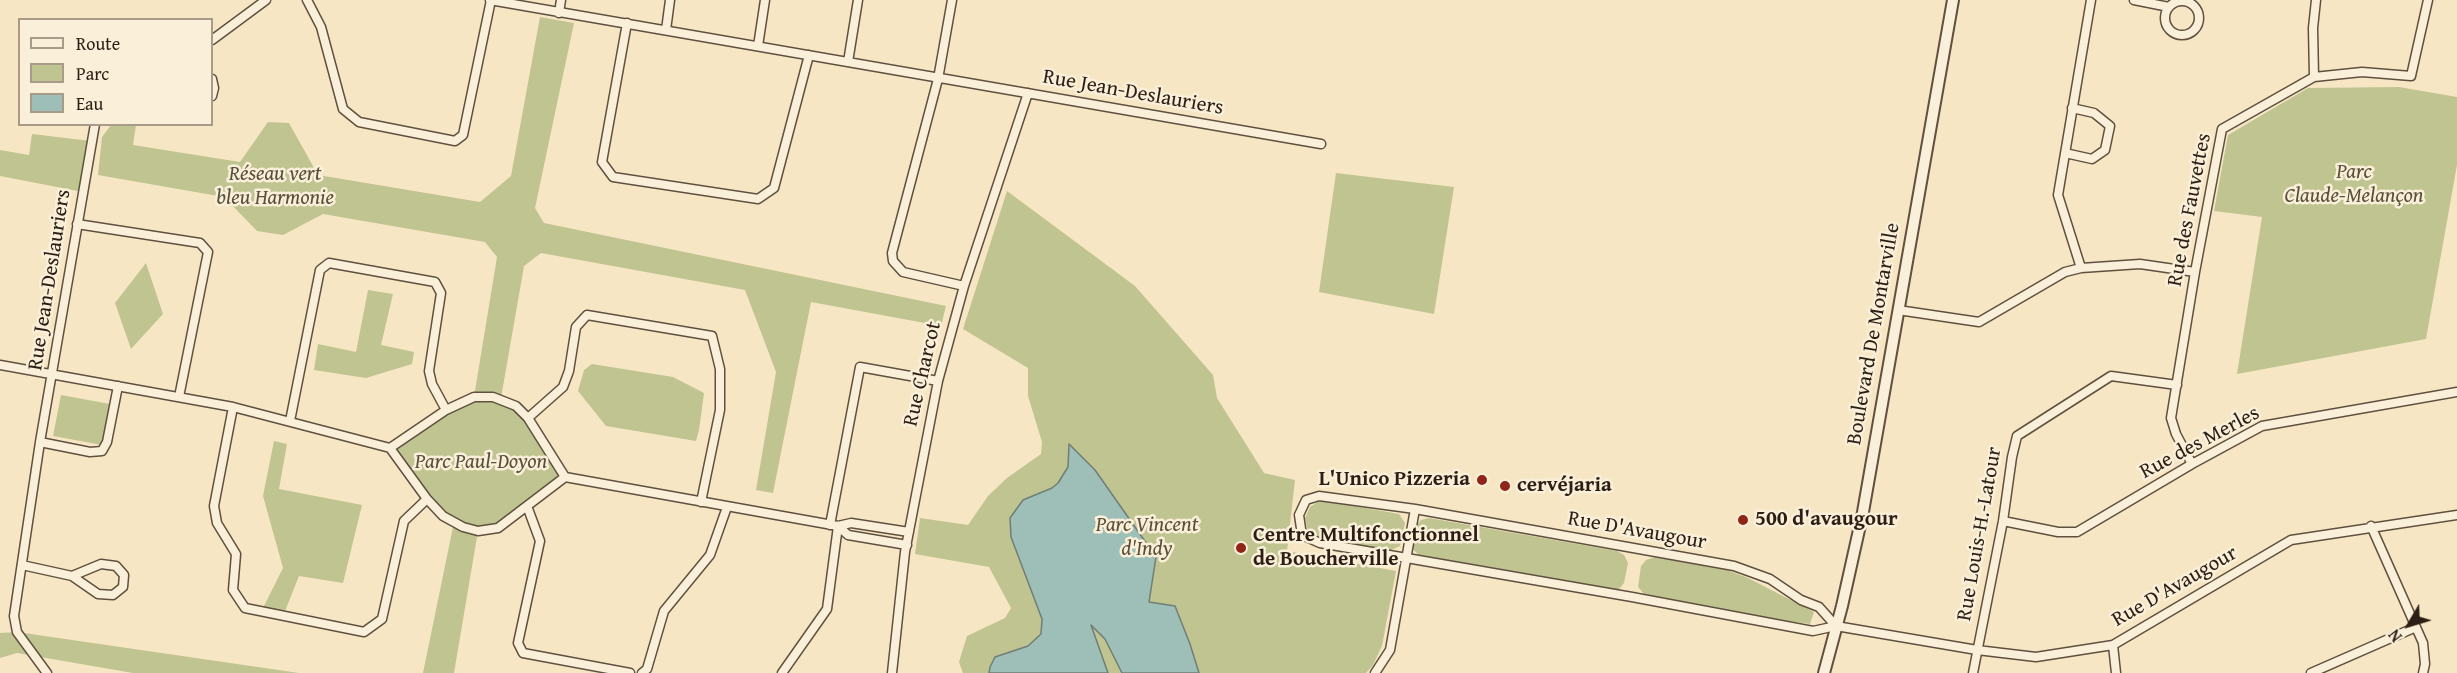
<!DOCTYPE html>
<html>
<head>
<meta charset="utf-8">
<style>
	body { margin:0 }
	#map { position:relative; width:2457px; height:673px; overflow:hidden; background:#f7e6c3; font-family:"Gentium Book Plus",serif }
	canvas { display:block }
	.legend { position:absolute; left:18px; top:18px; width:195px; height:108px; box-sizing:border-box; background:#faefd8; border:2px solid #a89b8a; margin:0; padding:8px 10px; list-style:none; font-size:18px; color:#2c1e14 }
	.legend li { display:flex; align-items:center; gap:12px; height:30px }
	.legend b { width:30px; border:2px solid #a89b8a }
	.north { position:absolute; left:2379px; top:595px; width:60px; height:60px; -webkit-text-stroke:4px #faefd8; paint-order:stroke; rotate:232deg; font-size:16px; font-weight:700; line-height:24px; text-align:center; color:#2c1e14 }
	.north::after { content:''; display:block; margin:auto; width:21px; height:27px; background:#2c1e14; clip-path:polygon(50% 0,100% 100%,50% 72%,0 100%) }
</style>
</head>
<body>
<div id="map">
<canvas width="2457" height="673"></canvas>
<ul class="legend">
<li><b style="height:8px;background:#faefd8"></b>Route</li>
<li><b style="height:16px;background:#c0c491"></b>Parc</li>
<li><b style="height:16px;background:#9ebeb8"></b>Eau</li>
</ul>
<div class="north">N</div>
</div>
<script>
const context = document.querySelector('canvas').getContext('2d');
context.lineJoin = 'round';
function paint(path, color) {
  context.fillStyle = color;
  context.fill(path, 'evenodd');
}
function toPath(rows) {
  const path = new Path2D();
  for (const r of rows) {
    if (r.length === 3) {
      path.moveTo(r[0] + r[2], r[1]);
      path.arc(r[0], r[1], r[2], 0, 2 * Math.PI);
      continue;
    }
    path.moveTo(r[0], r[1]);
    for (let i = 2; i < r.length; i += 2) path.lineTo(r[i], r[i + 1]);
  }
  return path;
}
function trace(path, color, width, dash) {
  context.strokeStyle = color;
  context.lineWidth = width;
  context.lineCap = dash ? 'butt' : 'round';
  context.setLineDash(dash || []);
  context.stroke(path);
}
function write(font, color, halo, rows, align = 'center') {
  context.font = font + ' "Gentium Book Plus",serif';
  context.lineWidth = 5;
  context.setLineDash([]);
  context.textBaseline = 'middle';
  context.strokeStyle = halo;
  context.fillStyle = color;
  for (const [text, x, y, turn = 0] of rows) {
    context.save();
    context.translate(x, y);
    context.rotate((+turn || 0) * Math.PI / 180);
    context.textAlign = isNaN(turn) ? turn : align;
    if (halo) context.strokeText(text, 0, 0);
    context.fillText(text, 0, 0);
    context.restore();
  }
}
const green = toPath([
	[540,17,574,23,535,208,544,223,946,306,941,326,811,302,773,493,756,490,776,372,745,290,541,253,524,266,501,398,516,406,565,477,498,528,478,531,454,673,423,673,454,522,443,515,390,448,474,397,497,257,485,242,323,214,283,235,257,231,224,197,98,175,102,137,111,125,136,125,133,145,240,162,268,122,289,123,318,175,480,202,511,176],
	[2399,87,2457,97,2457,165,2426,339,2237,374,2262,217,2214,211,2228,135,2308,88],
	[32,134,91,141,83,192,0,176,0,150,29,155],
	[1336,173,1454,187,1434,314,1319,292],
	[1007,191,1135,286,1213,375,1217,398,1264,473,1295,480,1287,551,1396,571,1382,646,1373,665,1366,673,963,673,959,662,967,636,1005,618,1011,608,989,567,915,554,920,518,968,525,988,496,1007,478,1041,454,1042,442,1028,396,1028,368,963,329],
	[146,263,163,314,131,349,115,303],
	[368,290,393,294,381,345,414,352,412,364,366,378,314,370,318,344,356,352],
	[592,364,673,377,704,393,699,430,696,441,606,426,578,391,584,370],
	[61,395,110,404,102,445,53,436],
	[274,441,287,444,279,489,362,505,343,583,299,576,285,611,263,608,283,568,263,496],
	[1321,500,1399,514,1405,523,1400,546,1389,551,1318,539,1308,531,1305,518,1310,507],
	[1429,518,1617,551,1624,555,1628,563,1624,583,1619,589,1611,590,1490,567,1420,557,1413,549,1416,526,1421,520],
	[1655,557,1727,570,1748,578,1814,612,1810,624,1767,618,1645,595,1638,587,1641,566,1646,560],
	[17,632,299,673,133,673,17,653,0,658,0,633]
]);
const water = toPath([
	[1069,444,1095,470,1156,557,1149,602,1175,606,1190,644,1199,673,1122,673,1105,639,1091,625,1108,673,989,673,990,667,995,657,1028,646,1041,634,1042,619,1011,537,1010,518,1023,500,1052,488,1058,483,1068,467,1069,444]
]);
const minor = toPath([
	[307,0,321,27,343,109,359,122,455,141,463,135,491,0],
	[490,0,1321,144],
	[952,0,938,79,892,253,893,261,903,272,964,286],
	[2134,0,2169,7],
	[2182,18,17],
	[559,13,561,0],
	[627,23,602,162,613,177,758,199,774,188,809,55],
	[666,30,670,0],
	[212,40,266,0],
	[758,46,765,0],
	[848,62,858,0],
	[2314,77,2313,28,2316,0],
	[212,79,214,88,212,96],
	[2065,153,2092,159,2105,150,2110,126,2094,113,2072,108],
	[77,224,200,243,208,252,179,397],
	[2081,268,2058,195,2091,0],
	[1898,310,1979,322,2065,272,2081,268,2140,264,2195,272],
	[0,365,233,407,390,448,427,499,443,516,463,527,478,531,498,528,565,477,838,526,851,523,909,532],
	[233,407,214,506,217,523,236,554,233,590,245,608,364,632,382,619,404,521,427,499],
	[528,418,563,387,569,371,576,327,587,315,712,336,720,369,720,410,701,502],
	[290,421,320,270,329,263,435,282,441,293,429,371,432,384,446,410],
	[40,442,90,452,102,451,107,442,118,386],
	[390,448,446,410,474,397,493,397,516,406,528,418,565,477],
	[2192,464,2176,434,2171,418,2195,272,2222,129,2314,77,2362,72,2411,76,2428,0],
	[527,506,540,541,518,643,523,653,630,673],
	[2003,521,2058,532,2077,532,2192,464,2262,426,2457,392],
	[830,525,860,367,938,381],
	[838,526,848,535,907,545],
	[2371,526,2423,643,2425,664,2423,673],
	[22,565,72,576,98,594,113,595,123,587,124,575,116,566,101,564,72,576],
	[1836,626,1819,607,1801,600,1770,579,1734,566,1415,509,1319,496,1306,500,1299,515,1302,535,1320,543,1632,597,1813,631,1836,626,1977,650,2036,657,2113,645,2291,540,2457,515],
	[2113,645,2116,673],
	[47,673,17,632,14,616,40,442,95,124],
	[642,673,647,669,664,611,710,555,727,507],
	[782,673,827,609,838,526],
	[892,673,905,552,938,381,964,286,1028,93],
	[1375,673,1390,650,1415,509],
	[1973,673,2003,521,2012,457,2017,436,2111,376,2177,385],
	[2311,673,2416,627]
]);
const tertiary = toPath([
	[1824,673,1842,606,1863,512,1953,0]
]);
const markers = [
	[1482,480,6,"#8f2418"],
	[1505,486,6,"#8f2418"],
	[1743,520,6,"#8f2418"],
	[1241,548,6,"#8f2418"]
];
const streetNames = [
	["Rue Jean-Deslauriers",1133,93,10],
	["Rue des Fauvettes",2190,210,-79],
	["Rue Jean-Deslauriers",50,280,-81],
	["Boulevard De Montarville",1874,334,-80],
	["Rue Charcot",923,374,-77],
	["Rue des Merles",2200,443,-28],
	["Rue D'Avaugour",1637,531,10],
	["Rue Louis-H.-Latour",1980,534,-80],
	["Rue D'Avaugour",2175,587,-30]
];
const parkNames = [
	["Parc",2354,173],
	["Claude-Melançon",2354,197],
	["Réseau vert",275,175],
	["bleu Harmonie",275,199],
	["Parc Paul-Doyon",481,463],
	["Parc Vincent",1147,526],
	["d'Indy",1147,550]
];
const poiNames = [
	["L'Unico Pizzeria",1470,480,"right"],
	["cervéjaria",1517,486],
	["500 d'avaugour",1755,520],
	["Centre Multifonctionnel",1253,536],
	["de Boucherville",1253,560]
];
paint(green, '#c0c491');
paint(water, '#9ebeb8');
trace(water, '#707e76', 1.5);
trace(minor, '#5f5040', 11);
trace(tertiary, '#5f5040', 14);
trace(minor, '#faefd8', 8);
trace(tertiary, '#faefd8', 10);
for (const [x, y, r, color] of markers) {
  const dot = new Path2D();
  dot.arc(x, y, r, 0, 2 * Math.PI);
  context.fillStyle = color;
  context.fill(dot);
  trace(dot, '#faefd8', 2);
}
write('21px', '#2c1e14', '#faefd8', streetNames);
write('italic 21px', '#58503a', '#faefd8', parkNames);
write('bold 21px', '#2c1e14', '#faefd8', poiNames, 'left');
</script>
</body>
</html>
